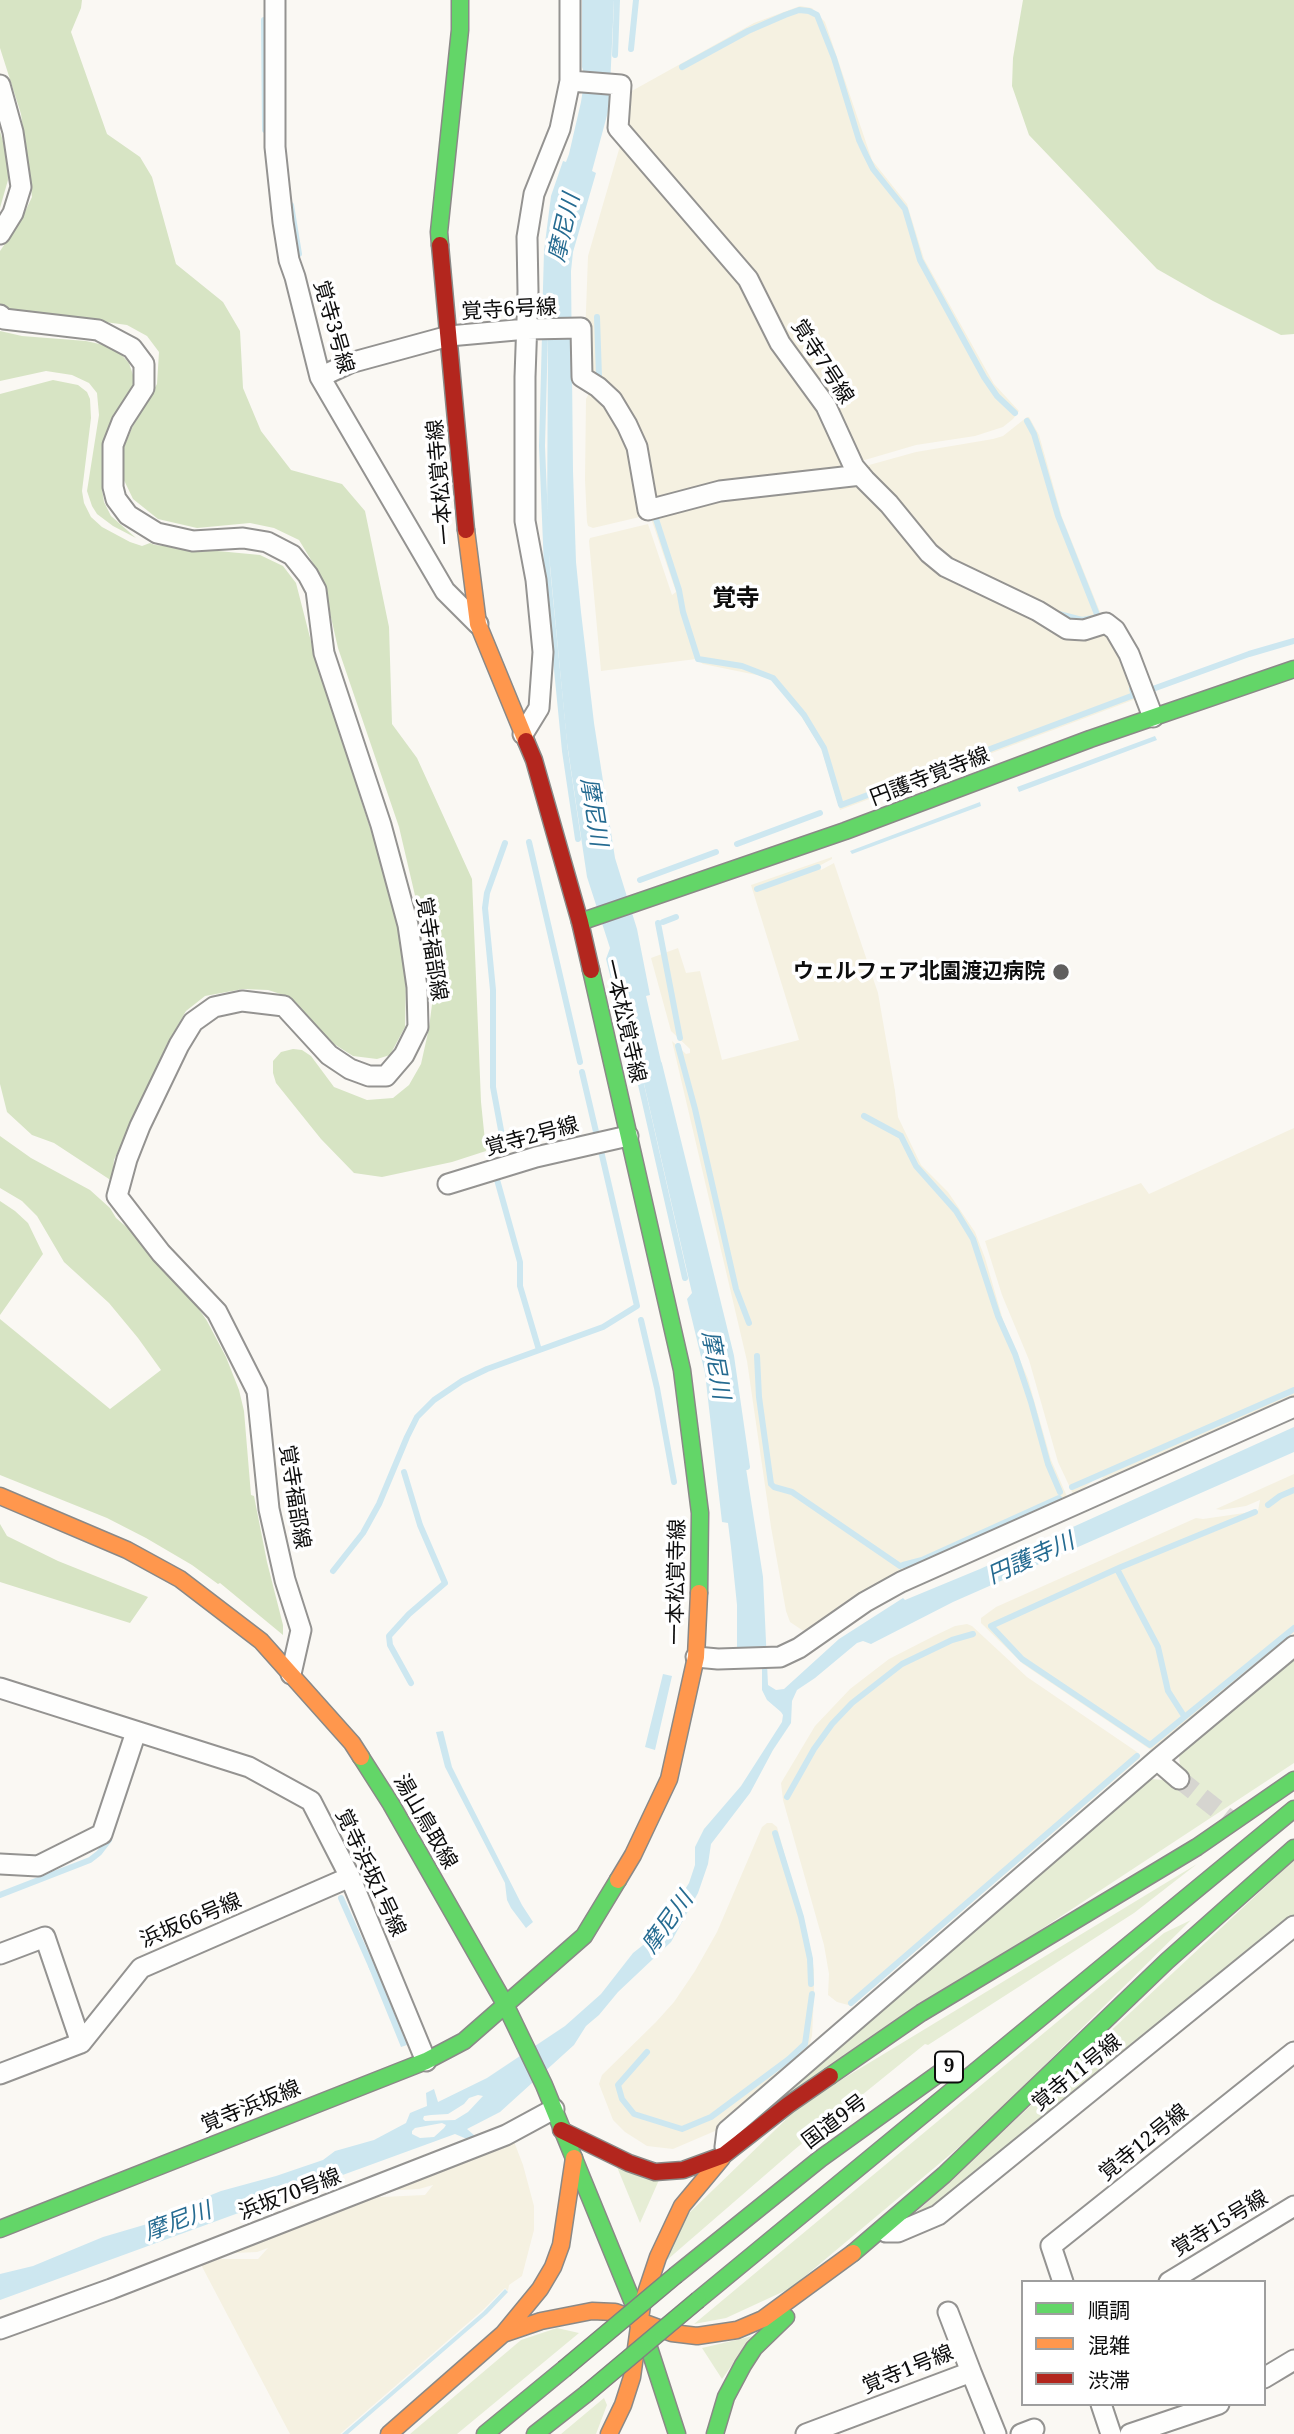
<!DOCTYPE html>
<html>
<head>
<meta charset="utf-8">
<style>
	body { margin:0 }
	#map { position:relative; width:1294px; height:2434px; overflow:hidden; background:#faf8f3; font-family:"Noto Serif","Noto Sans JP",serif }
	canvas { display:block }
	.legend { position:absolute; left:1021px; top:2280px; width:245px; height:126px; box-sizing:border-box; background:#fff; border:2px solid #9e9e9e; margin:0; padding:9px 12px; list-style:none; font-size:21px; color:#0d0d0d }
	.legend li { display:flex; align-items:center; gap:14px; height:35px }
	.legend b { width:35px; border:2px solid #9e9e9e }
</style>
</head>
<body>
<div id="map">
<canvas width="1294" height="2434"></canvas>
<ul class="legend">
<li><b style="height:9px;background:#63d668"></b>順調</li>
<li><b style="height:9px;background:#ff974d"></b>混雑</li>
<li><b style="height:9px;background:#b3261e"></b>渋滞</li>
</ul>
</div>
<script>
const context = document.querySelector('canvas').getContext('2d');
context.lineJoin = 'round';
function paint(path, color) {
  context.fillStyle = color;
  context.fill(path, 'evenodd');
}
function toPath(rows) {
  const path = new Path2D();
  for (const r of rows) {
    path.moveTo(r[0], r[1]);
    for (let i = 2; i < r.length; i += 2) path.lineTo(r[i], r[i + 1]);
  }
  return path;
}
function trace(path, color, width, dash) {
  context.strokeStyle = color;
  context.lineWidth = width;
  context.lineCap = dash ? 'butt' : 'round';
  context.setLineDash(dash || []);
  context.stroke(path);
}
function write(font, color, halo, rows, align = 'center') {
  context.font = font + ' "Noto Serif","Noto Sans JP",serif';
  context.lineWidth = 7;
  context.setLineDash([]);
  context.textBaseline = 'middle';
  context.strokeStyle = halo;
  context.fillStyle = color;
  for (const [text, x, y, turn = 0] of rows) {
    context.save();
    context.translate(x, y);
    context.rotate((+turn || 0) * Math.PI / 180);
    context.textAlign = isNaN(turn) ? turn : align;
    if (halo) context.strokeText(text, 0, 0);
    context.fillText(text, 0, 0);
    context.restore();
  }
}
const farmland = toPath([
	[800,6,812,8,825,22,872,160,907,204,924,259,994,384,1019,411,1013,419,1003,427,975,436,916,445,858,462,829,401,626,130,630,92,754,23],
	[622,139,708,237,808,384,850,468,649,506,603,377,594,378,589,365,585,338,588,256],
	[591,389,625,429,644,516,593,528,588,526,587,522,585,480,586,399],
	[1027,417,1029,417,1039,435,1062,517,1102,617,1075,625,956,569,862,467,916,452,993,439,1003,436],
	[860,480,922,552,1038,616,1106,628,1141,697,840,810,821,748,801,716,771,678,703,664,696,659,601,671,589,541,590,538,648,524,672,595,676,592,650,515,688,502],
	[832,857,832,859,819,866,821,870,834,863,878,993,895,1091,898,1117,921,1165,948,1192,975,1232,985,1258,1003,1320,1028,1379,1051,1460,1069,1501,810,1631,802,1630,790,1622,786,1611,771,1527,747,1361,672,1041,686,1054,690,1053,690,1049,671,1031,651,958,678,948,686,973,700,971,722,1060,799,1040,751,885],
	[1294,1128,1294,1402,1082,1497,1103,1477,1100,1475,1074,1496,1058,1462,1029,1360,1002,1295,985,1241,1141,1183,1149,1194],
	[1294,1474,1294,1633,1151,1750,1023,1664,981,1623,981,1618,996,1607,1196,1518,1203,1519,1258,1511,1260,1500,1246,1506,1221,1510,1216,1509],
	[967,1624,972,1626,1027,1677,1137,1752,1140,1758,852,2006,837,2002,828,1995,829,1974,824,1945,783,1800,781,1783,815,1726,850,1689,889,1659,934,1636,955,1626],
	[767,1823,772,1823,777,1827,810,1946,814,1970,814,1996,812,2036,809,2046,806,2051,715,2131,673,2149,647,2146,625,2132,613,2120,599,2084,602,2075,656,2022,674,2002,695,1971,717,1932,762,1827],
	[513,2139,523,2165,534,2206,534,2230,522,2276,509,2285,508,2291,505,2288,483,2310,340,2434,290,2434,198,2259,258,2259,268,2248,257,2252,213,2254,365,2195,381,2197,425,2195,433,2185,419,2189,380,2191]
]);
const green = toPath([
	[1294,1657,1294,1763,742,2126,1150,1779,1164,1780,1172,1786,1185,1776,1180,1768,1179,1754],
	[1294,1860,1294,1915,935,2212,910,2218],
	[1197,1864,1134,1913,928,2045,925,2044,794,2150,667,2260,685,2217,803,2103],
	[1191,1920,977,2132,791,2288,726,2318,694,2324,1164,1933],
	[617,2167,659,2180,640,2223],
	[557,2328,579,2333,457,2434,410,2434,521,2340],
	[753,2336,722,2379,702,2348],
	[604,2398,607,2405,596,2434,561,2434]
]);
const forest = toPath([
	[0,0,82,0,81,8,71,32,107,134,140,157,152,177,176,264,223,302,240,331,243,388,261,431,291,470,342,484,365,511,389,627,392,724,417,758,472,879,481,1102,486,1151,452,1162,382,1177,354,1173,321,1139,276,1083,273,1073,273,1061,281,1052,293,1049,302,1050,311,1056,334,1087,367,1100,393,1098,409,1085,421,1064,429,1028,435,981,399,827,338,648,322,578,299,540,274,528,250,523,197,528,158,519,133,499,122,476,122,452,132,428,157,384,159,352,147,336,127,325,83,319,23,316,0,304,0,251,21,220,32,197,21,114,0,48],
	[1023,0,1294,0,1294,334,1281,335,1213,301,1157,269,1029,135,1012,86,1013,58],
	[0,131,8,159,8,180,0,208],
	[0,331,22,336,86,341,104,345,119,352,129,363,135,381,129,401,105,442,102,489,104,502,111,516,136,538,113,526,97,514,92,506,87,491,99,415,97,393,89,383,72,375,46,371,0,381],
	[53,380,78,385,87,392,90,399,91,418,82,491,84,503,91,517,102,527,130,542,142,546,150,543,155,545,260,555,283,566,296,583,316,661,384,871,400,929,406,982,405,1027,390,1055,377,1059,353,1056,334,1044,287,996,268,990,243,989,205,996,186,1011,167,1044,114,1160,112,1181,54,1143,32,1135,7,1112,0,1084,0,394],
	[0,1136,31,1158,90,1190,110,1208,116,1218,130,1230,152,1259,195,1303,207,1321,226,1357,239,1390,244,1411,251,1495,254,1496,267,1562,283,1625,283,1635,220,1583,218,1584,192,1565,146,1538,107,1518,0,1475,0,1319,110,1409,161,1370,138,1338,109,1303,64,1262,37,1216,22,1201,0,1188],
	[0,1201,15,1211,28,1223,43,1254,0,1315],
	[0,1524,7,1536,58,1561,148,1597,130,1623,0,1582]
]);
const water = toPath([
	[582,0,614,0,609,108,592,171,596,173,573,252,571,271,573,471,576,562,581,612,594,723,615,858,637,929,650,995,646,996,663,1070,659,1071,728,1353,763,1577,768,1685,776,1690,784,1689,839,1639,903,1598,905,1600,980,1569,1294,1427,1294,1452,953,1602,871,1644,863,1641,857,1643,815,1678,797,1690,792,1701,791,1723,773,1750,750,1793,711,1844,708,1864,698,1893,671,1942,618,1992,599,2015,586,2026,574,2045,500,2112,467,2129,475,2136,467,2139,455,2134,0,2300,0,2274,33,2266,103,2237,154,2222,171,2211,221,2191,276,2176,323,2160,335,2151,374,2140,406,2123,410,2113,427,2106,426,2093,434,2089,438,2102,487,2078,565,2026,601,1994,633,1953,652,1938,660,1929,689,1883,695,1865,695,1847,704,1829,741,1786,782,1722,783,1715,781,1712,767,1700,762,1690,762,1665,737,1653,737,1605,731,1547,728,1523,722,1522,705,1373,687,1299,692,1293,642,1075,635,1075,606,959,610,948,587,877,567,743,547,534,548,335,542,324,544,251,551,196,563,161,566,162,569,154,581,102,585,77,582,67],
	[478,2095,483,2096,468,2112,455,2120,425,2121,423,2119,424,2116,431,2115,448,2114,464,2104,469,2098],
	[442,2123,446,2125,444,2128,434,2137,420,2138,412,2134,412,2131,415,2128],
	[1155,736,1157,740,1019,792,1017,787],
	[980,802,981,806,852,854,850,851],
	[663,1674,672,1676,655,1750,645,1747],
	[443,1731,452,1767,463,1789,522,1905,533,1922,526,1928,511,1908,507,1900,505,1883,445,1767,436,1732],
	[374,1964,407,2045,401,2047,368,1966],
	[505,2289,508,2292,487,2314,348,2434,342,2434,483,2312]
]);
const stream = toPath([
	[264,20,265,130],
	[631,49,636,0],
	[615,55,617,0],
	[682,67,748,31,785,15,799,10,809,11,817,15,834,58,859,140,866,155,873,169,905,209,920,260,984,377,997,396,1015,413],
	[291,205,299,254],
	[597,317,599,377],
	[545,335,542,446,547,568,565,751,578,839],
	[1027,421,1034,434,1058,516,1098,617,1082,620,1059,614],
	[655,516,679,590,683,612,698,659,742,666,773,678,804,715,824,748,841,805,1134,695,1132,689],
	[1150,690,1249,654,1294,641],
	[529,842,580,1062],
	[505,843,487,893,485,908,493,990,493,1087,506,1157],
	[737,844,820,813],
	[640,880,716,852],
	[757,889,818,867],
	[663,922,676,917],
	[658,923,680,1038],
	[678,1046,695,1109,736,1289,749,1323],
	[659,1064,731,1356,747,1467],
	[637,1067,685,1278],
	[582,1072,597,1136],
	[864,1116,901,1136,916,1166,956,1211,973,1239,998,1316,1015,1354,1031,1402,1048,1464,1060,1492],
	[496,1176,520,1262,520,1286,539,1350],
	[641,1320,657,1388,674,1482],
	[757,1356,759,1397,771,1484,774,1487,792,1492,900,1566],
	[404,1472,420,1525,445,1583,409,1614,389,1636,390,1645,411,1683],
	[1072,1487,1294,1390],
	[1268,1505,1280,1496,1294,1490],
	[1255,1512,1121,1567,991,1626,1022,1659,1150,1745,1294,1628],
	[903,1565,922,1560,1059,1498],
	[1117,1569,1158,1647,1168,1691,1184,1716],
	[333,1571,363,1533,379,1504,407,1437,417,1417,434,1400,462,1381,487,1369,603,1327,637,1306,601,1151],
	[787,1797,814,1749,832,1724,852,1703,902,1664,952,1640,973,1634],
	[775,1833,801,1917,810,1959,811,1984],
	[0,1895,90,1860,99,1853,109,1840],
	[341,1898,373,1970],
	[851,2003,1137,1756],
	[647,2052,618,2085,622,2099,634,2114,682,2129,711,2117,789,2059,805,2044,812,1994]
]);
const streetTunnel = toPath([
	[1179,1779,1238,1826]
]);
const street = toPath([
	[275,0,275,147,283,222,289,260,295,277,320,377,445,591,478,624],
	[570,0,570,81,621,85,618,128,748,279,780,343,826,406,854,467,865,480,889,504,929,553,946,567,1038,611,1067,629,1084,630,1106,623,1115,630,1129,654,1153,717],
	[0,85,13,132,21,187,13,213,0,234],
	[0,315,4,319,98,330,132,348,144,364,144,388,122,422,113,445,113,487,116,499,128,515,157,533,193,541,243,538,267,542,292,555,308,575,316,590,324,653,381,825,408,925,417,987,418,1027,404,1055,386,1076,369,1076,350,1069,329,1055,284,1006,242,1001,214,1007,193,1022,179,1045,140,1126,127,1159,117,1196,161,1253,217,1312,257,1391,269,1509,285,1580,301,1630,291,1674],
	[320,377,350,363,449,336,527,329,581,328,582,377,598,387,612,400,627,425,637,447,648,510,720,491,861,475],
	[523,734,539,708,543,652,536,580,525,521,525,377,528,291,527,237,534,194,560,129,570,81],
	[448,1184,536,1157,628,1136],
	[696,1657,718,1659,780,1657,799,1648,865,1602,901,1582,1294,1407],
	[0,1688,249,1767,311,1801,350,1877,426,2061],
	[1157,1760,1179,1779],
	[0,1864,38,1866,102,1834,136,1732],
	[0,1954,45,1937,81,2043],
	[0,2074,81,2043,141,1968,350,1877],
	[725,2147,727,2131,1157,1760,1294,1646],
	[886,2232,898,2232,938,2215,1294,1926],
	[1063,2282,1051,2246,1294,2052],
	[1169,2282,1294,2206],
	[0,2329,111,2289,506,2135,554,2109],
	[971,2372,996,2434],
	[1264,2378,1294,2360],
	[1101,2404,1111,2434],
	[806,2434,971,2372,948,2312],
	[1021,2434,1034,2429],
	[1130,2434,1219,2404]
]);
const fast = toPath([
	[440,245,439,232,460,30,460,0],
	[580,922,845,831,1090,739,1294,669],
	[591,970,682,1370,700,1513,699,1593],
	[361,1757,391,1804,505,2004,544,2085,640,2320,677,2434],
	[830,2076,921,2013,1197,1847,1294,1780],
	[0,2229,426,2061,464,2041,584,1936,618,1880],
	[853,2253,944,2175,1167,1961,1294,1848],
	[676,2275,820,2159,952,2064],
	[698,2300,1294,1809],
	[485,2434,564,2369],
	[535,2434,586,2394],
	[715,2434,726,2397,743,2365,754,2348,786,2317]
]);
const slow = toPath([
	[466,530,478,624,526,741],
	[0,1496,127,1550,180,1579,261,1641,352,1743,361,1757],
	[618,1880,633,1855,669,1779,696,1657,699,1593],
	[503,2334,541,2321,592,2311,615,2312,672,2333,697,2336,737,2330,763,2319,853,2253],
	[389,2434,503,2334,540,2289,553,2267,561,2245,574,2158],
	[609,2434,623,2405,632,2377,642,2305,658,2257,682,2206,722,2158]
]);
const jam = toPath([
	[440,245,466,530],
	[526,741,534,760,580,922,591,970],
	[561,2130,629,2163,655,2172,683,2170,724,2155,788,2105,830,2076]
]);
const fastBridge = toPath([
	[564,2369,676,2275],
	[586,2394,698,2300]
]);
const markers = [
	[1061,972,9,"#605f5e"]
];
const shields = [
	[949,2067,28]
];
const shieldNames = [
	["9",949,2067]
];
const streetNames = [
	["覚寺6号線",509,310,-3],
	["覚寺3号線",333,327,74],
	["覚寺7号線",822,362,57],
	["一本松覚寺線",441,482,-95],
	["円護寺覚寺線",930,777,-21],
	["覚寺福部線",431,949,81],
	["一本松覚寺線",624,1021,77],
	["覚寺2号線",532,1137,-15],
	["覚寺福部線",294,1497,81],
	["一本松覚寺線",677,1582,-89],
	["湯山鳥取線",425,1822,60],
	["覚寺浜坂1号線",370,1873,65],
	["浜坂66号線",191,1921,-23],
	["覚寺11号線",1077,2073,-39],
	["覚寺浜坂線",251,2107,-22],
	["国道9号",835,2122,-37],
	["覚寺12号線",1144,2143,-39],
	["浜坂70号線",290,2195,-21],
	["覚寺15号線",1220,2224,-31],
	["覚寺1号線",908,2370,-22]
];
const poiNames = [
	["ウェルフェア北園渡辺病院",1045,972]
];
const waterNames = [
	["摩尼川",565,228,-77],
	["摩尼川",593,812,81],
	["摩尼川",715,1365,80],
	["円護寺川",1031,1559,-24],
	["摩尼川",668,1923,-54],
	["摩尼川",178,2222,-20]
];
const quarterNames = [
	["覚寺",736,599]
];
paint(farmland, '#f5f1e1');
paint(green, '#e6edd5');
paint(forest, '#d7e4c4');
paint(water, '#cde7f0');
trace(stream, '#cde7f0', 6);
trace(streetTunnel, '#d6d5d0', 19, [19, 10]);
trace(street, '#949391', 23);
trace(fast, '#8a8987', 19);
trace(slow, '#8a8987', 19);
trace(jam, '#8a8987', 19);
trace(street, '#fefefd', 19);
trace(fast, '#63d668', 16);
trace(slow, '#ff974d', 16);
trace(jam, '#b3261e', 16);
trace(fastBridge, '#81807e', 19, []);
trace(fastBridge, '#63d668', 16);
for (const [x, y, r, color] of markers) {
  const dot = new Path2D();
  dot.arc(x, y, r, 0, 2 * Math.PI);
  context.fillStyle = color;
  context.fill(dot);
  trace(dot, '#fff', 2.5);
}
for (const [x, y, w] of shields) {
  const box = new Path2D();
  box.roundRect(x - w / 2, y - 15.5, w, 31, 5);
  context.fillStyle = '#fff';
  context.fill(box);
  trace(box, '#0d0d0d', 2);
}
write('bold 19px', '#0d0d0d', null, shieldNames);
write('21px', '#0d0d0d', '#fff', streetNames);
write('bold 21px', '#0d0d0d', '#fff', poiNames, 'right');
write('italic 23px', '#256b91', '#fff', waterNames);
write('bold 24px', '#0d0d0d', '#fff', quarterNames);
</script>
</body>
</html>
